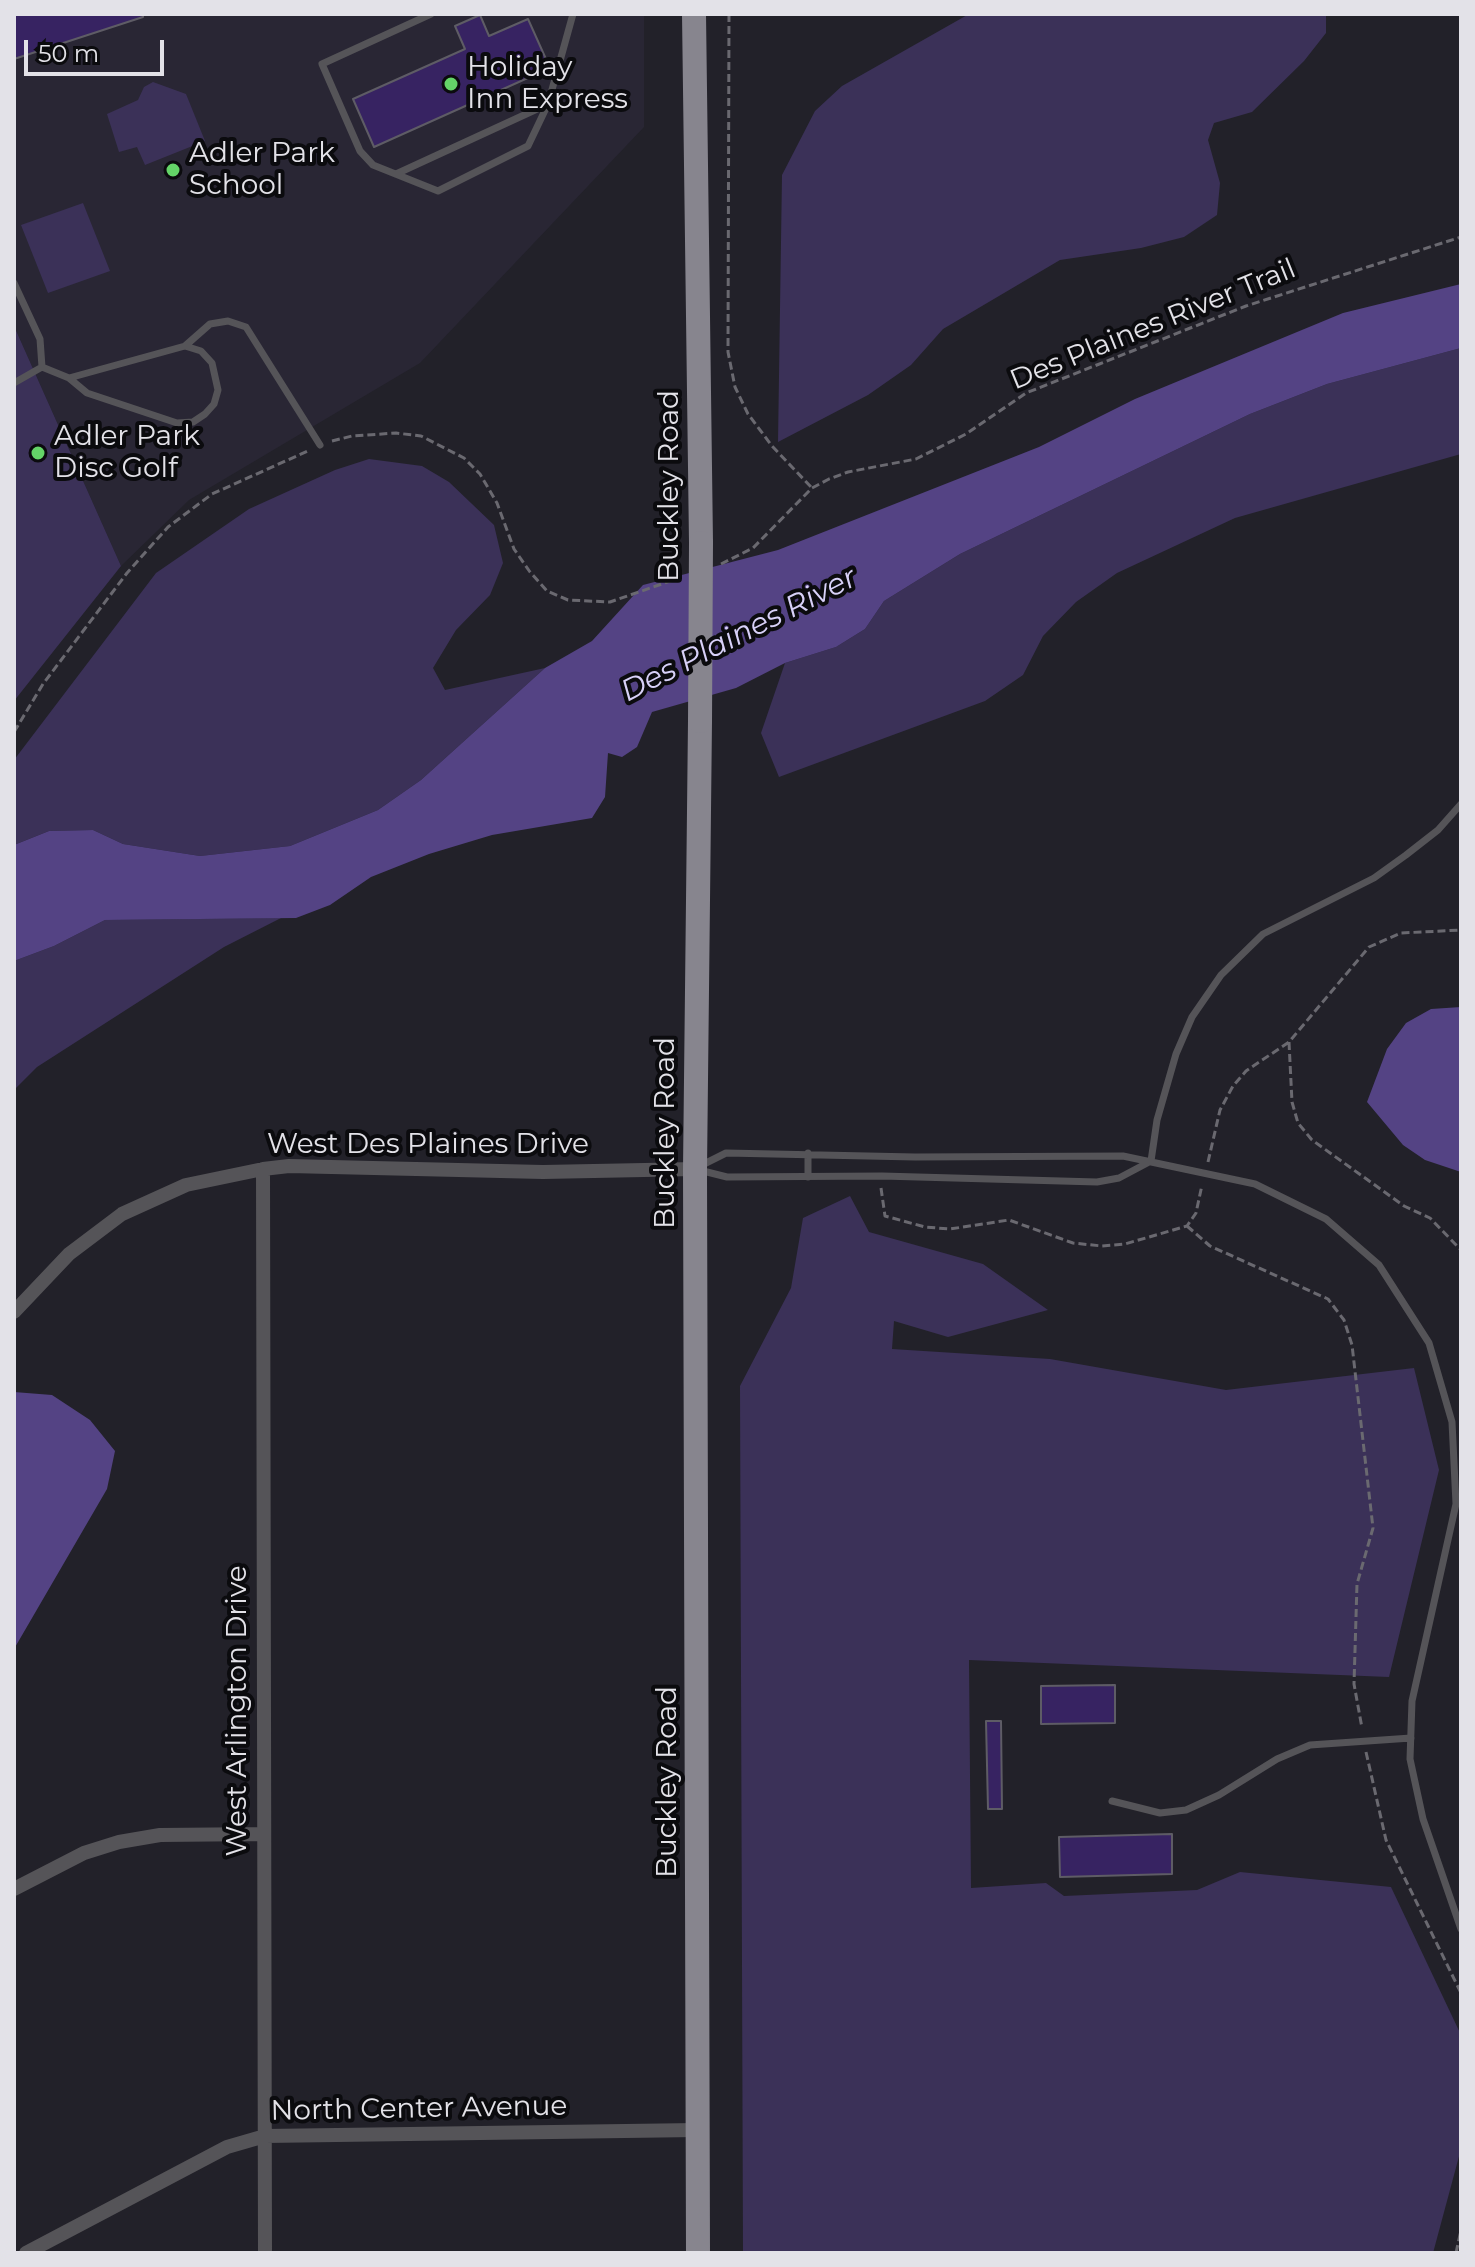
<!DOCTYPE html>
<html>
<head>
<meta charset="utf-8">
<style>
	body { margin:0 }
	#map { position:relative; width:1475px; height:2267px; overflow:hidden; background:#222129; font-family:Montserrat,sans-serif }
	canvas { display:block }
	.frame { position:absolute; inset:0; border:16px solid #e3e2e8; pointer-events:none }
	.scale { position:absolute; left:24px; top:40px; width:140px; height:36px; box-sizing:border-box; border:4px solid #e3e2e8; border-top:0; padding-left:10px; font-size:24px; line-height:28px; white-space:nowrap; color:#e3e2e8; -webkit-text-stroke:6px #0b0b0e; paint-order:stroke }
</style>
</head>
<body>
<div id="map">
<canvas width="1475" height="2267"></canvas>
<div class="frame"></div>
<div class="scale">50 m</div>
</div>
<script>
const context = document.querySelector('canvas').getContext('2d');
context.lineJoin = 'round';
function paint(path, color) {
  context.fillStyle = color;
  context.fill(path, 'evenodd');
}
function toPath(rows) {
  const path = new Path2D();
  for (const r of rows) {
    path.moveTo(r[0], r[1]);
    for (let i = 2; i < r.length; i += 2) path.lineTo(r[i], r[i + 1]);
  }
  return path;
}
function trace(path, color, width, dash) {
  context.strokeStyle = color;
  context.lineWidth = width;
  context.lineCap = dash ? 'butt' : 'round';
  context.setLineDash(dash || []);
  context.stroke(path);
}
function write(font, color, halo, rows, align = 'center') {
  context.font = font + ' Montserrat,sans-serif';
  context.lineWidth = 8;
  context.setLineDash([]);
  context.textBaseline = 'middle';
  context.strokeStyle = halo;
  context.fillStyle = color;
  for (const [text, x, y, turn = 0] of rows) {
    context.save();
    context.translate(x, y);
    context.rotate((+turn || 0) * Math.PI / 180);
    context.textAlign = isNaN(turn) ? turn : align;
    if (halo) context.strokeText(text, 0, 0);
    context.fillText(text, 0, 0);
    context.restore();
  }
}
const built = toPath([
	[14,14,644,14,644,127,420,363,189,500,121,566,14,326]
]);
const green = toPath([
	[969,14,1326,14,1326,33,1304,61,1252,112,1214,123,1208,140,1220,183,1217,215,1184,237,1141,248,1060,260,943,329,911,365,868,395,778,442,782,175,815,111,842,86],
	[153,82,186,94,205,141,145,165,137,147,119,152,107,114,138,100,144,87],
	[83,203,110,271,48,293,21,225],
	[14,326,121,566,14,701],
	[1461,348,1461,454,1235,518,1117,573,1076,602,1043,636,1023,675,985,701,779,777,761,733,785,663,836,647,865,629,884,601,960,554,1250,414,1327,384],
	[369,459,422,466,449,482,494,525,503,563,490,595,456,630,433,668,445,690,545,668,421,780,378,810,290,846,200,856,123,844,93,830,49,831,14,845,14,760,156,573,249,509,335,470],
	[281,918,224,947,37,1067,14,1090,14,961,54,946,105,920],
	[850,1196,869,1232,983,1264,1048,1310,948,1337,894,1321,892,1349,1050,1359,1226,1390,1414,1368,1439,1470,1389,1677,969,1660,971,1888,1046,1883,1064,1896,1197,1890,1240,1872,1391,1887,1461,2035,1461,2149,1433,2253,743,2253,740,1386,791,1288,803,1218]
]);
const water = toPath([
	[1461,284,1461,348,1327,384,1250,414,960,554,884,601,865,629,836,647,785,663,736,688,652,712,637,747,622,757,608,753,605,797,592,818,492,835,429,854,371,877,330,905,296,918,105,920,54,946,14,961,14,845,49,831,93,830,123,844,200,856,290,846,378,810,421,780,545,668,592,641,643,585,778,550,1039,447,1135,399,1343,313],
	[1461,1007,1461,1172,1425,1160,1403,1145,1367,1102,1387,1049,1406,1023,1431,1009],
	[14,1392,52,1395,90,1420,115,1451,107,1489,14,1649]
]);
const building = toPath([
	[14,14,143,14,143,17,14,59,14,14],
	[480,15,489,36,528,19,550,68,374,147,353,99,465,49,455,26,480,15],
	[1115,1685,1115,1723,1041,1724,1041,1686,1115,1685],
	[986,1721,1001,1721,1002,1809,988,1809,986,1721],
	[1172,1834,1172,1874,1060,1877,1059,1837,1172,1834]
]);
const path = toPath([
	[729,14,728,352,735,387,748,414,772,446,811,487],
	[332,441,352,436,396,433,421,436,464,458,480,474,497,503,514,549,530,572,547,591,568,600,610,602,679,578],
	[721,564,753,548,812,488,829,479,848,472,916,459,966,434,1026,393,1246,306,1461,237],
	[14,732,43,684,127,573,168,527,212,494,310,450],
	[1289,1042,1292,1102,1298,1123,1312,1140,1404,1206,1430,1218,1461,1250],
	[1208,1162,1220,1110,1233,1086,1246,1071,1289,1042,1369,947,1401,933,1461,930],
	[881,1188,885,1216,925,1227,950,1229,1009,1220,1073,1243,1102,1246,1125,1244,1187,1226,1196,1213,1202,1185],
	[1187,1226,1210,1246,1328,1299,1344,1320,1352,1345,1373,1528,1357,1584,1354,1684,1362,1728],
	[1366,1752,1386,1840,1461,1993],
	[1456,2253,1461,2230]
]);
const lane = toPath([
	[431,14,322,64,360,151,373,165,438,191,528,146,548,104,573,14],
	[396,174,548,104],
	[14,283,40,339,42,367,14,383],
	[185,346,210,324,228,321,246,327,320,445],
	[42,367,69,378,87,393,177,423,193,422,205,414,214,404,218,390,212,363,201,351,185,346,69,378],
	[1151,1161,1157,1120,1176,1054,1192,1017,1221,975,1263,934,1374,878,1406,855,1438,830,1461,804],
	[700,1166,726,1153,915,1157,1123,1156,1255,1184,1326,1219,1379,1265,1429,1343,1452,1422,1456,1504,1412,1701,1410,1759,1423,1819,1461,1929],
	[699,1170,727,1177,882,1176,1097,1182,1119,1178,1151,1161],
	[808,1177,808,1153],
	[1112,1801,1160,1813,1186,1810,1219,1795,1277,1759,1310,1745,1411,1738]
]);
const street = toPath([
	[263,1169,265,2253],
	[14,1312,69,1254,122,1214,186,1185,263,1169,289,1166,543,1172,695,1169],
	[14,1889,84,1853,119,1842,160,1835,264,1834],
	[26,2253,227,2147,265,2136,697,2130]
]);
const primary = toPath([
	[694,14,701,543],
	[698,2253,695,1169,700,721]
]);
const primaryBridge = toPath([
	[700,721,701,543]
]);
const markers = [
	[451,84,8,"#64d468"],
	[173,170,8,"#64d468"],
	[38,453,8,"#64d468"]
];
const poiNames = [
	["Holiday",467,68],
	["Inn Express",467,100],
	["Adler Park",189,154],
	["School",189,186],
	["Adler Park",54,437],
	["Disc Golf",54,469]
];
const streetNames = [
	["Des Plaines River Trail",1153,325,-22],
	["Buckley Road",670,486,-90],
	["Buckley Road",666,1133,-90],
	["West Des Plaines Drive",428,1145],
	["West Arlington Drive",238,1711,-90],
	["Buckley Road",668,1782,-90],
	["North Center Avenue",419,2109,-1]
];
const waterNames = [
	["Des Plaines River",739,635,-27]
];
paint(built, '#292634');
paint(green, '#3b3158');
paint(water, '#544384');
paint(building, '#372362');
trace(building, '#5e5c65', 2);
trace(path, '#6a6970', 3, [8, 4]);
trace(lane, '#555458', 7);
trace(street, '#555458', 14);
trace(primary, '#87858e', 24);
trace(primaryBridge, '#87858e', 24);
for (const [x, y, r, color] of markers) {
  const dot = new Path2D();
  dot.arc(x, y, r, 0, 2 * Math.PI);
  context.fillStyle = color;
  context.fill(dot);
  trace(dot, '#0b0b0e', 3);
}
write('28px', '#e3e2e8', '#0b0b0e', poiNames, 'left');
write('28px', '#e3e2e8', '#0b0b0e', streetNames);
write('italic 30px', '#d8d1f8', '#0b0b0e', waterNames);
</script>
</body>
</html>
